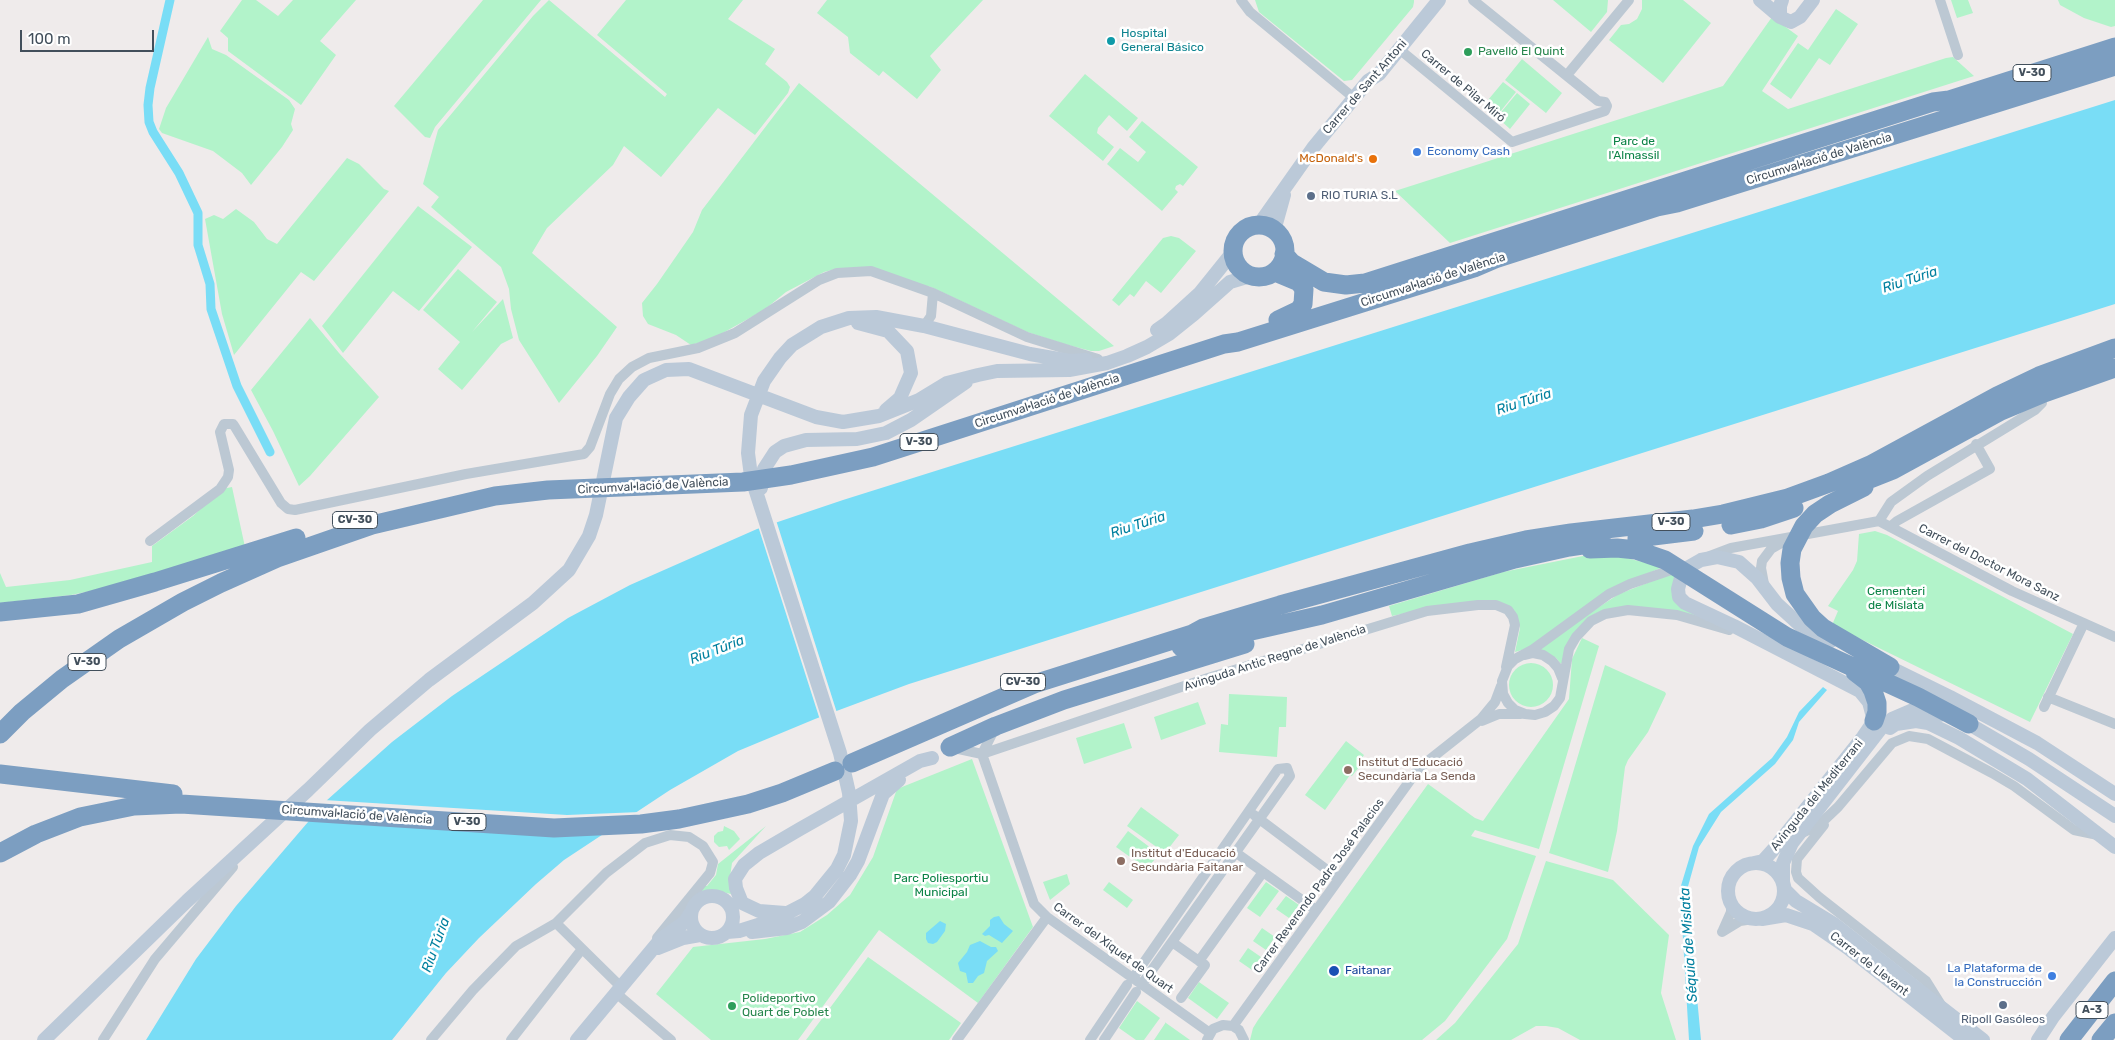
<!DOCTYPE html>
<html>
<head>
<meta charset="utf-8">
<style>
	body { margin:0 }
	#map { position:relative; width:2115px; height:1040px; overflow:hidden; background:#efebeb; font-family:Rubik,sans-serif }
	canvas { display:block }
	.scale { position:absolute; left:20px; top:30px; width:134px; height:22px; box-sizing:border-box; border:2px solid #424f5b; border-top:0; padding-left:6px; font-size:15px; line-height:18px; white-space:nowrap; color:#424f5b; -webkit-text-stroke:4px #fff; paint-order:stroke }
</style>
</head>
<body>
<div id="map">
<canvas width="2115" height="1040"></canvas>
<div class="scale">100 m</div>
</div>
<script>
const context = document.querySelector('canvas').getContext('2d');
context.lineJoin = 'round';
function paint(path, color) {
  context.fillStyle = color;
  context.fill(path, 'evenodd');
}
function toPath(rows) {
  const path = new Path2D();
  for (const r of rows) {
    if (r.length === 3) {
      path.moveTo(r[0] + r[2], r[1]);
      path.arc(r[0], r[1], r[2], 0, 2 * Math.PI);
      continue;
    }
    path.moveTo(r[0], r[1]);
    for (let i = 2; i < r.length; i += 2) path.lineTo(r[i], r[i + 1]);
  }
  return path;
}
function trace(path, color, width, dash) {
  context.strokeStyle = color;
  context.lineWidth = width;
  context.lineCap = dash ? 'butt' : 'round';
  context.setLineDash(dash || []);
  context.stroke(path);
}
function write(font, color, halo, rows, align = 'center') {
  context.font = font + ' Rubik,sans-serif';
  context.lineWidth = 5;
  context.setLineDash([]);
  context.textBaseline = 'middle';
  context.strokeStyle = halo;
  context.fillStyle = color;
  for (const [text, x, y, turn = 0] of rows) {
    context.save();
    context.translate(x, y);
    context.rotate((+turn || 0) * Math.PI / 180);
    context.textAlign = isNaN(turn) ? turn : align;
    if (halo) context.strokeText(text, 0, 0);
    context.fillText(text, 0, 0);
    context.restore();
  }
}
const green = toPath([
	[242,0,256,0,278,16,293,0,356,0,320,41,336,55,301,105,228,51,228,38,220,31],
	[483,0,541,0,435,127,430,138,425,137,394,106],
	[549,0,665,97,667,94,597,35,626,0,743,0,728,19,775,49,765,64,787,82,790,87,788,93,755,135,718,108,661,177,624,146,613,165,547,228,532,253,617,327,597,356,559,403,519,340,511,309,509,289,501,267,431,207,439,197,423,184,438,130,533,16],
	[827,0,983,0,930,56,941,70,917,99,883,71,879,76,850,53,848,37,817,13],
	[1255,0,1414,0,1414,2,1413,7,1352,80,1344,81,1259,12],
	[1553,0,1608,0,1607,12,1591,32],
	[1642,0,1683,0,1711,23,1663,83,1609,40,1621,25,1629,24,1637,19,1642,9],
	[1951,0,1968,0,1973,13,1957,18],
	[2058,0,2115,0,2115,26,2111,27,2084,18,2060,5],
	[1836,9,1858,24,1830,65,1819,58,1791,99,1770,84,1798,43,1808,50],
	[1772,17,1798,36,1762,91,1788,109,1946,58,1953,57,1974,76,1450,243,1395,191,1723,86],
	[208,37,212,49,226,55,289,100,295,109,291,124,293,130,282,147,251,185,242,173,213,151,162,133,159,129,166,108],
	[1522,59,1562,93,1546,113,1505,80],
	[1085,74,1138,118,1127,131,1109,115,1098,128,1097,133,1114,147,1103,161,1049,116],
	[1503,82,1516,92,1496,117,1483,106],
	[799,83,907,173,1114,346,1099,351,1091,351,1064,344,1027,332,931,287,839,268,824,272,786,292,764,310,712,339,691,345,676,335,648,324,643,316,642,303,657,284,693,232,702,210],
	[1517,93,1530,104,1510,129,1497,117],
	[1142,121,1198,167,1183,186,1180,184,1176,186,1175,189,1178,192,1162,211,1107,164,1120,148,1138,162,1146,152,1129,137],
	[347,158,359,164,384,189,389,191,314,281,301,272,234,355,222,314,205,219,214,215,223,219,236,209,254,222,267,239,277,244],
	[418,206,472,247,419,311,393,291,343,353,322,326],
	[1171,236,1179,238,1196,251,1161,293,1146,281,1134,297,1130,294,1119,306,1112,300,1163,238],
	[458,269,497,302,472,332,503,299,513,338,501,344,462,390,438,369,460,342,423,310],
	[310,318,339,353,379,397,310,476,299,486,273,431,251,390],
	[232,487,245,547,110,587,71,595,0,603,0,573,6,587,70,580,152,562,152,546,193,516,222,489],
	[1875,531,1887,535,2073,634,2030,722,1832,625,1838,611,1828,606,1853,570,1857,561,1859,534],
	[1610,554,1663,567,1627,582,1529,648,1515,652,1520,628,1514,610,1434,607,1392,616,1389,606,1503,572,1583,556],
	[1678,571,1674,578,1700,617,1596,613,1561,664,1556,658,1540,650,1568,627,1619,594],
	[1582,638,1599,646,1539,849,1475,830,1471,836,1536,856,1507,939,1445,1021,1422,1040,1250,1040,1253,1028,1258,1020,1428,784,1475,818,1483,821,1569,699,1572,659],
	[1531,685,22],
	[1605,665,1665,692,1666,694,1648,732,1628,760,1625,767,1617,831,1608,872,1549,853],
	[1229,694,1287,697,1286,727,1279,727,1277,757,1219,752,1221,724,1228,725],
	[1198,702,1206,724,1161,740,1154,717],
	[1124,723,1132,748,1084,764,1076,738],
	[1346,741,1364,755,1357,765,1359,767,1352,776,1350,775,1325,810,1305,795],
	[972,759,1033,927,978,1003,879,930,798,1040,711,1040,656,994,693,947,765,939,800,932,827,915,850,895,873,857,897,789],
	[1141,807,1179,835,1165,853,1127,826],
	[724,826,734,831,740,839,729,850,727,846,719,847,714,842,714,836,718,832,723,831],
	[766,826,732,863,730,877,731,894,714,890,700,893,703,886,707,886,716,875,718,864],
	[1128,831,1159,854,1147,869,1116,847],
	[1546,861,1613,880,1669,935,1661,993,1676,1040,1580,1040,1558,1028,1546,1026,1536,1026,1511,1040,1436,1040,1455,1023,1518,944],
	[1067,874,1070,884,1050,900,1043,882],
	[1109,882,1133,900,1127,908,1103,890],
	[1266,882,1279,891,1260,917,1247,908],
	[1286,896,1299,905,1289,918,1276,909],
	[1262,928,1275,937,1266,950,1253,941],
	[1248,948,1261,957,1252,970,1239,961],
	[868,957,961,1023,949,1040,806,1040],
	[1199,982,1229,1003,1217,1019,1188,998],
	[1137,1001,1160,1018,1144,1040,1136,1040,1119,1028],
	[1166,1022,1166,1023,1190,1040,1154,1040]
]);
const water = toPath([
	[2115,100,2115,304,909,684,815,719,738,751,670,790,564,860,536,884,479,938,446,973,392,1040,146,1040,196,959,236,906,326,801,392,742,452,696,568,618,630,585,757,529,843,500],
	[1823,687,1827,690,1799,722,1793,740,1775,764,1721,812,1699,847,1687,890,1701,1040,1689,1040,1680,889,1693,846,1709,814,1772,758,1787,737,1799,712],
	[999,916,1004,924,1013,931,1002,943,989,935,985,936,982,934,990,926,990,920,994,917],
	[940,921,946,924,945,931,937,942,933,944,928,943,926,939,926,933],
	[980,941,991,947,996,947,998,951,987,961,984,973,978,976,973,983,968,983,966,973,960,971,958,963,967,952,970,945]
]);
const pier = toPath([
	[776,520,837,713,820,720,758,526],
	[324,800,567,815,640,812,606,834,308,819]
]);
const canal = toPath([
	[170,0,150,88,148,105,149,122,153,132,179,173,198,213,198,245,210,284,211,309,237,386,270,452]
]);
const street = toPath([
	[1241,0,1250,12,1354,98],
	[1473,0,1598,101],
	[1940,0,1958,55],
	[1399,49,1512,142,1605,111,1607,106,1605,102,1598,101],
	[1567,75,1629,0],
	[924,326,931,316,933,293],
	[1879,521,2012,591,2115,637],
	[1879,521,1891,502,1927,476,2035,410,2042,403],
	[1890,527,1897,521,1990,469,1976,444],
	[150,541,220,489,228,477,229,470,220,432,224,424,233,424,235,427,281,503,288,509,295,510,466,474,584,454,590,447,610,394,619,379,632,367,649,358,698,348,735,333,819,280,837,273,871,271,933,293,1027,337,1098,359],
	[1710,556,1731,548,1879,521],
	[1677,568,1630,584,1609,594,1532,650,1515,659,1508,666,1502,681,1503,694,1508,703,1515,710,1525,714,1535,715,1545,712,1554,706,1560,698,1569,649,1576,637,1591,621,1605,614,1628,610,1677,615,1729,630],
	[1764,584,1761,568,1762,561,1771,549,1785,541],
	[1525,655,1533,653,1543,655,1552,661,1558,668,1562,678],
	[2048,697,2115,724],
	[2044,707,2084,623],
	[1482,721,1499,714,1521,714],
	[954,748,982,754],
	[982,754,1208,678,1427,611,1478,605,1496,605,1508,610,1513,617,1515,625,1506,667],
	[982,754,1034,904,1047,917,1210,1033],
	[982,754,995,728],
	[1254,815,1339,879],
	[1824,825,1797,859,1796,872,1798,878,1819,897,1926,981,1941,1005],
	[1800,834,1819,825,1838,807,1892,743,1909,736,1928,739,1992,773,2014,786,2074,830,2098,835],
	[1235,852,1263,872],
	[556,923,621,987],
	[1723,930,1731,912,1731,903],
	[1722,932,1740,921,1753,919],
	[1172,942,1199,961],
	[1133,978,1278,769,1287,768,1290,776,1142,984],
	[616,993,671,1040],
	[1181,998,1205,965,1199,961,1263,872,1316,910],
	[1233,1026,1419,768,1481,719,1495,702,1501,686],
	[103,1040,155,959,233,867],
	[431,1040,473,990,516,946,556,923,606,873,645,843,670,835,689,837,703,846,713,862,710,873,657,938],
	[511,1040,582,949],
	[957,1040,1047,917],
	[1090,1040,1127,985],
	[1104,1040,1136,992],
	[1207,1040,1213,1029,1223,1025,1233,1026,1239,1030,1244,1040]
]);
const secondary = toPath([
	[1760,0,1780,17,1791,22,1800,17,1813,0],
	[1780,17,1780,6,1782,0],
	[1258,226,1313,148,1368,81,1379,74,1439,0],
	[1274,231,1284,195],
	[858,323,888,331,907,351,911,373,900,398,886,410],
	[1157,330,1167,323,1200,293,1233,252],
	[761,488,764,469,775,452,784,446,806,440,857,439,886,433,911,420,966,382],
	[1883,664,1950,697,2037,743,2115,794],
	[1940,715,1925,710,1913,710,1892,719,1882,727,1792,843,1783,863,1783,882,1785,890,1796,901,1834,924,1983,1040],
	[1961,721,1969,724,2029,759,2115,816],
	[1890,728,1896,724,1916,721,1928,723,1959,738,2027,779,2115,847],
	[1754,863,1763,861,1773,850,1863,737,1874,721,1869,702,1860,691,1734,626,1685,603,1679,597,1678,589,1682,574,1687,568,1701,560,1717,557,1739,562,1757,578,1777,604,1800,625,1831,641],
	[1756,891,28],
	[712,917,21],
	[785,913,759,911,742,903,736,888,735,879,744,865,759,853,800,829,920,761,932,758],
	[1762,919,1786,915,1813,924,1848,948,1965,1040],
	[727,932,739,931,774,920,805,904,815,896,837,869,844,855,851,821,849,793,840,753,751,476,748,453,751,415,764,381,780,358,792,345,821,327,849,318,876,317,924,326,1030,354,1070,361,1086,360],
	[752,932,787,928,802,922,829,902,850,875,858,861,883,794,899,780],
	[658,948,683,938,700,935],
	[44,1040,187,901,308,790,370,730,429,680,533,603,569,570,589,536,596,515,616,418,629,397,644,380,666,370,689,369,816,417,843,422,879,416,919,400,947,383,978,375,997,371,1069,370,1107,363,1127,356,1147,347,1169,334,1194,314,1230,282,1250,276],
	[577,1040,661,939,685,922,690,914],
	[2038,1040,2053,1017,2115,938]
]);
const highway = toPath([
	[1259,251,26],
	[1284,254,1292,263,1324,282,1346,285,1365,283,1933,102,1949,100,2115,47],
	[1275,272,1299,282,1304,289,1303,304,1299,310,1278,320],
	[1850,487,1893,470,2001,411,2044,393,2115,368],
	[1864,487,1830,504,1815,514,1804,526,1792,549,1790,563,1791,578,1795,594,1812,618,1823,628,1890,667],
	[1731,525,1761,519,1794,508],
	[1637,538,1694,531],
	[1590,549,1617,548,1636,550,1665,560,1787,637,1918,697,1969,724],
	[0,612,78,604,155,582,296,538],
	[1181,647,1322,615,1515,559,1569,547,1602,542],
	[1855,672,1868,682,1873,691,1877,703,1877,712,1874,721],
	[0,734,22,712,62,679,119,639,183,602,221,583,277,558,372,525,495,496,548,490,743,482,791,475,873,457,1224,344,1238,342,1474,268,1495,259,1657,207,1677,203,2115,66],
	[950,747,996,726,1064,700,1245,644],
	[852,763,1034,684,1192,634,1203,628,1280,605,1470,553,1526,540,1571,533,1693,519,1723,514,1788,498,1829,483,1870,465,1997,396,2039,376,2115,348],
	[0,774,173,794],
	[0,853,36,834,80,817,134,806,181,804,554,828,641,824,679,819,748,804,782,793,835,771],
	[2069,1040,2115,981],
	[2101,1040,2115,1023]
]);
const markers = [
	[1111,41,5,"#0f9aa8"],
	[1468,52,5,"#2e9e5b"],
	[1417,152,5,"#3f7fe0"],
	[1373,159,5,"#e8710a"],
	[1311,196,5,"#5c6f8a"],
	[1348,770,5,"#8d6e63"],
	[1121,861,5,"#8d6e63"],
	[1334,971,6,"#1a4fb4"],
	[2052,976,5,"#3f7fe0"],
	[2003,1005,5,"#5c6f8a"],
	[732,1006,5,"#2e9e5b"]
];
const shields = [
	[2032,73,38],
	[919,442,38],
	[355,520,45],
	[1671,522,38],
	[87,662,38],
	[1023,682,45],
	[467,822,38],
	[2092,1010,32]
];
const shieldNames = [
	["V-30",2032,73],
	["V-30",919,442],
	["CV-30",355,520],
	["V-30",1671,522],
	["V-30",87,662],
	["CV-30",1023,682],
	["V-30",467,822],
	["A-3",2092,1010]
];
const cultureNames = [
	["Hospital",1121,34],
	["General Básico",1121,48]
];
const leisureNames = [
	["Pavelló El Quint",1478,52],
	["Polideportivo",742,999],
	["Quart de Poblet",742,1013]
];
const streetNames = [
	["Carrer de Pilar Miró",1463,86,40],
	["Carrer de Sant Antoni",1365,87,-49],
	["Circumval·lació de València",1819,159,-17],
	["Circumval·lació de València",1433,280,-18],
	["Circumval·lació de València",1047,401,-18],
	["Circumval·lació de València",653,486,-3],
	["Carrer del Doctor Mora Sanz",1989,563,27],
	["Avinguda Antic Regne de València",1275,658,-18],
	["Avinguda del Mediterrani",1817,795,-51],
	["Circumval·lació de València",357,815,4],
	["Carrer Reverendo Padre José Palacios",1319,886,-54],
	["Carrer del Xiquet de Quart",1113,948,36],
	["Carrer de Llevant",1869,964,38]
];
const parkNames = [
	["Parc de",1634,142],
	["l'Almassil",1634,156],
	["Cementeri",1896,592],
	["de Mislata",1896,606],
	["Parc Poliesportiu",941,879],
	["Municipal",941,893]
];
const shopNames = [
	["Economy Cash",1427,152],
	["La Plataforma de",2042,969,"right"],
	["la Construcción",2042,983,"right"]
];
const foodNames = [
	["McDonald's",1363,159]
];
const serviceNames = [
	["RIO TURIA S.L",1321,196],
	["Ripoll Gasóleos",2003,1020,"center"]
];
const educationNames = [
	["Institut d'Educació",1358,763],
	["Secundària La Senda",1358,777],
	["Institut d'Educació",1131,854],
	["Secundària Faitanar",1131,868]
];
const transitNames = [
	["Faitanar",1345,971]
];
const waterNames = [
	["Riu Túria",1910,280,-18],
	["Riu Túria",1524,402,-18],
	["Riu Túria",1138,525,-18],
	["Riu Túria",717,650,-21],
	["Riu Túria",436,945,-70],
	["Séquia de Mislata",1689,945,-94]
];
paint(green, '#b2f3ca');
paint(water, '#79ddf6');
paint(pier, '#efebeb');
trace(canal, '#79ddf6', 9);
trace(street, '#bcc8d3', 10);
trace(secondary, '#bbc9d8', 14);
trace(highway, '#7c9ec1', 19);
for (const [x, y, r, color] of markers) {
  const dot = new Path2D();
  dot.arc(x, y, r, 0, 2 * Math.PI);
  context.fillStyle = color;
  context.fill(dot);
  trace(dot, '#fff', 2);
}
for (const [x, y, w] of shields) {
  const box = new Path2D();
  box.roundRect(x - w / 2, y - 8.5, w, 17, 4);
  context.fillStyle = '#fff';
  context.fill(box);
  trace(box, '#424f5b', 1);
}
write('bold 11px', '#424f5b', null, shieldNames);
write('12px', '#0d838f', '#fff', cultureNames, 'left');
write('12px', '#27864d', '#fff', leisureNames, 'left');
write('12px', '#424f5b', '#fff', streetNames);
write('12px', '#0b8346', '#fff', parkNames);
write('12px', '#366cbe', '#fff', shopNames, 'left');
write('12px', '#c56008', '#fff', foodNames, 'right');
write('12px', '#4e5e75', '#fff', serviceNames, 'left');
write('12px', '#785e54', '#fff', educationNames, 'left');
write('12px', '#164399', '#fff', transitNames, 'left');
write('italic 14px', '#02809f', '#fff', waterNames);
</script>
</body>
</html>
